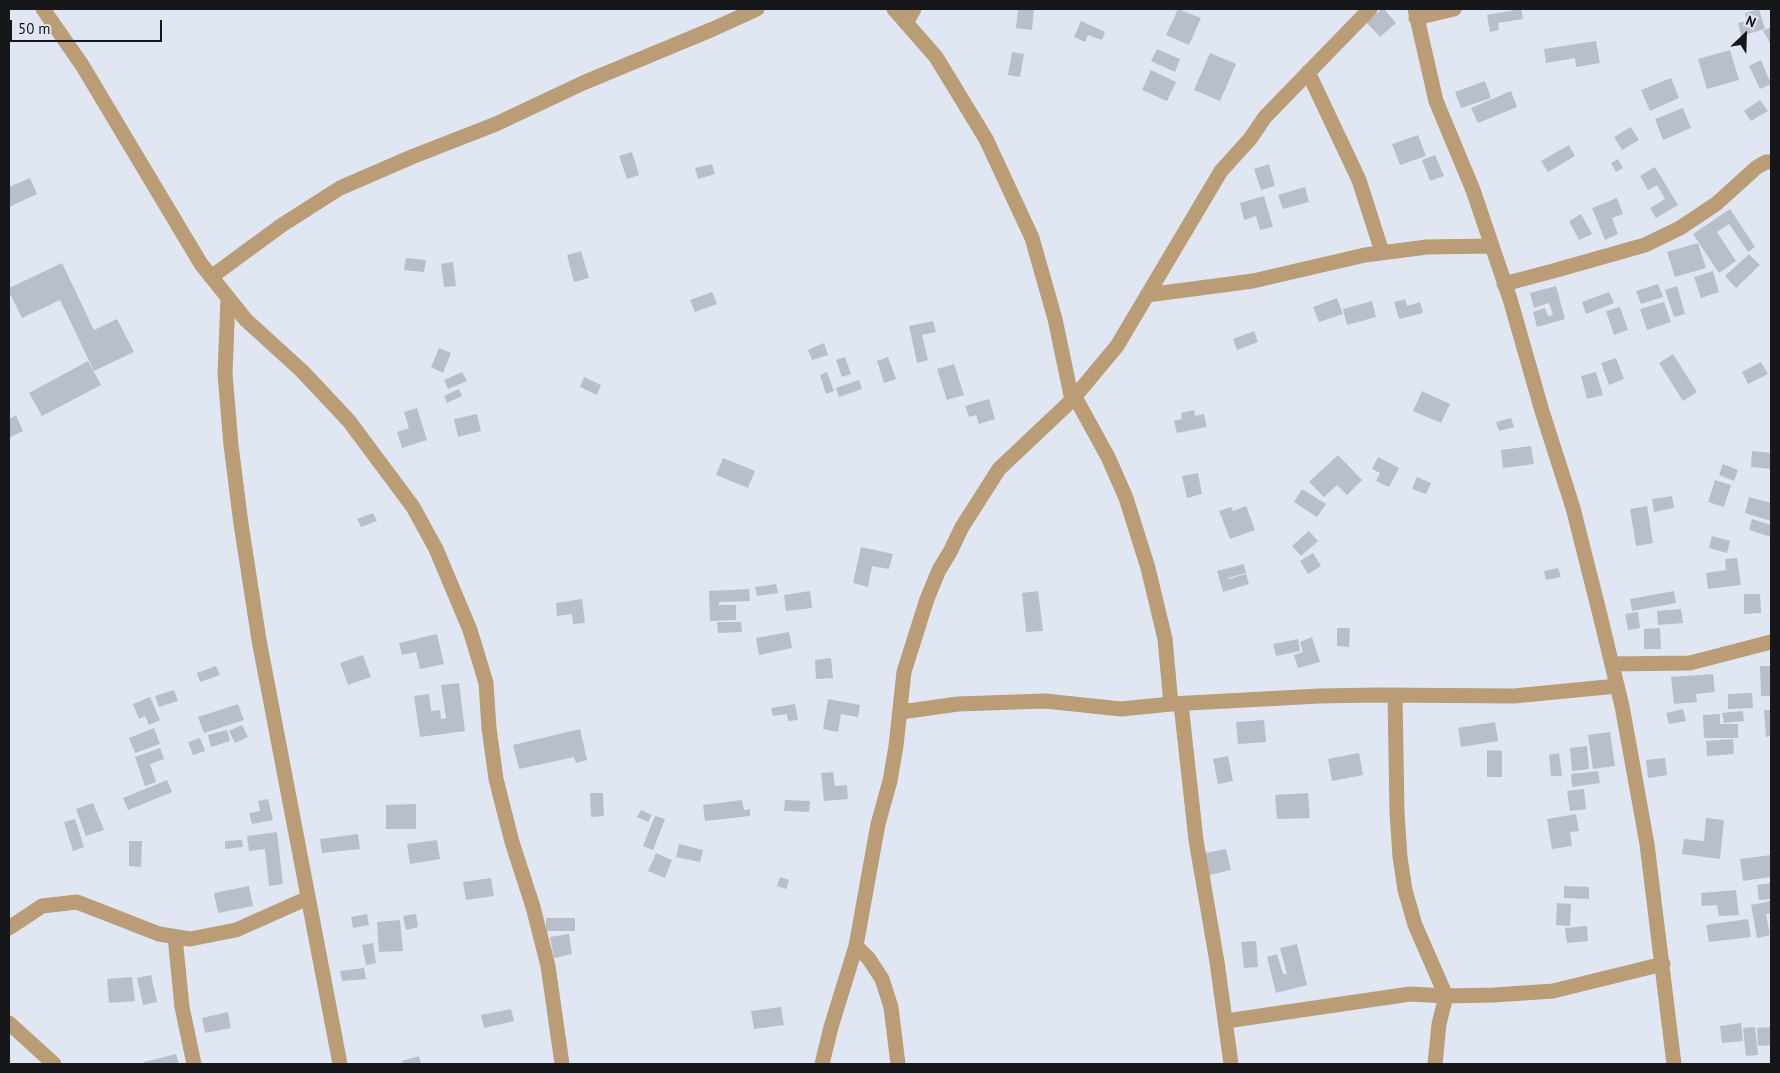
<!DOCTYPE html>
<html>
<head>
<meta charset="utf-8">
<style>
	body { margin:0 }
	#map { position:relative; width:1780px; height:1073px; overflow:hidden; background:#e0e7f3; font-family:"PT Sans",sans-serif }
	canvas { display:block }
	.frame { position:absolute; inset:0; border:10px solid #15171b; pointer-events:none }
	.north { position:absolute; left:1720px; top:10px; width:50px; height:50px; -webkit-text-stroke:4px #e0e7f3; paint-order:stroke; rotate:24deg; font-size:14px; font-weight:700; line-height:20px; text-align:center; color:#15171b }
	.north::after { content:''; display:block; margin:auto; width:18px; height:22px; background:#15171b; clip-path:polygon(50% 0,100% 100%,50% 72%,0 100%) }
	.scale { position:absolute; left:10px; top:20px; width:152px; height:22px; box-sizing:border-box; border:2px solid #15171b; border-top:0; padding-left:6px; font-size:15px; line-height:18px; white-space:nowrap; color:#15171b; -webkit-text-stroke:4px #e0e7f3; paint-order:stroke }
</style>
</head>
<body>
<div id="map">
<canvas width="1780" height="1073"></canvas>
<div class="frame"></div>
<div class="north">N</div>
<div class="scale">50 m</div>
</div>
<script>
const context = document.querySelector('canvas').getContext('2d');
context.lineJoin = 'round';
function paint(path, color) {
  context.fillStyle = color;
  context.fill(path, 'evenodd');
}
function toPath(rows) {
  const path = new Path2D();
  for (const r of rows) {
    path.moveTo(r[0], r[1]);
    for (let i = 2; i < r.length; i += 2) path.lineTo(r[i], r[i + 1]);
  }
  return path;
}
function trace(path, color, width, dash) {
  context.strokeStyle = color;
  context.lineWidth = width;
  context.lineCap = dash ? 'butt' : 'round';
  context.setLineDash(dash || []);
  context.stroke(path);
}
const building = toPath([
	[1018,9,1034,9,1032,30,1016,28],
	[1178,9,1201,18,1189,45,1166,35],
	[1382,9,1384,9,1396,23,1380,37,1366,22],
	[1521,9,1523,19,1498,23,1499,30,1490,32,1487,15],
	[1759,9,1765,29,1741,36,1738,23,1747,21,1745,13],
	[1081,21,1105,32,1102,40,1088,35,1085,42,1074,37],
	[1771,27,1771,43,1770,43,1763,31],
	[1596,41,1600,63,1576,67,1575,58,1546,63,1544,49],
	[1157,49,1180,59,1175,72,1151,61],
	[1730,50,1739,80,1707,89,1698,59],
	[1012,52,1024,54,1020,77,1008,75],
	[1210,53,1236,64,1220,101,1194,90],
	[1761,60,1771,84,1760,89,1749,66],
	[1151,70,1176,82,1167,101,1142,90],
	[1671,78,1679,98,1650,111,1641,90],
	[1485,81,1491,98,1461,108,1455,92],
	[1511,91,1517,107,1478,123,1471,108],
	[1760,100,1768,111,1751,121,1744,111],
	[1683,108,1691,128,1663,140,1655,119],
	[1631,127,1639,140,1622,150,1614,137],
	[1418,135,1426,156,1400,165,1392,144],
	[1569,145,1575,156,1548,172,1541,161],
	[632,152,639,175,627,179,619,156],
	[1435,155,1444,176,1430,181,1422,160],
	[1618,159,1623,168,1616,172,1611,163],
	[712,164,715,174,698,179,695,168],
	[1269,164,1275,186,1261,190,1254,169],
	[1655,167,1678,205,1656,218,1650,208,1665,199,1657,185,1648,190,1640,176],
	[30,178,37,194,9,207,9,187],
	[1305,187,1309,202,1283,209,1278,195],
	[1264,196,1273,227,1260,230,1256,216,1244,220,1240,203],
	[1617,198,1623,214,1612,218,1618,234,1605,240,1592,208],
	[1730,209,1755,247,1748,252,1729,224,1717,232,1736,261,1719,273,1693,234],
	[1581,214,1592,234,1579,240,1569,221],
	[1698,243,1706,268,1675,277,1667,252],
	[581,251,589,278,574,282,567,255],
	[1749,254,1760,265,1736,288,1725,276],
	[406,258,426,260,424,272,404,270],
	[453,262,456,286,444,287,441,264],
	[62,263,94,330,117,319,134,352,94,371,60,300,22,318,9,292,9,288],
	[1713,271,1719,292,1701,298,1694,277],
	[1658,284,1663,297,1641,304,1636,291],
	[1556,286,1565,319,1537,327,1533,312,1545,308,1548,316,1553,315,1549,303,1534,308,1530,293],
	[1677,286,1685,314,1674,317,1665,290],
	[712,292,717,304,695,312,690,300],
	[1609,292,1614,303,1586,314,1582,302],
	[1337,298,1343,314,1319,322,1313,307],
	[1405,299,1407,306,1420,302,1423,313,1399,319,1394,302],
	[1372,301,1376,317,1347,325,1343,309],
	[1664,302,1671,322,1647,330,1640,309],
	[1620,307,1628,330,1614,335,1606,311],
	[933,321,936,332,922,335,928,360,917,363,909,326],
	[1254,331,1258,342,1237,350,1233,339],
	[824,343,828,355,812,360,808,350],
	[439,348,451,353,443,373,431,367],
	[1673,354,1697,392,1683,401,1659,363],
	[845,357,851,374,842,377,836,360],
	[888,357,896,379,884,383,877,361],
	[1616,358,1624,379,1609,385,1601,363],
	[88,361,101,385,42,416,29,393],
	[1761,362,1768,374,1748,384,1742,372],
	[954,364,964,395,947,400,937,369],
	[462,372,467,381,448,389,444,380],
	[827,372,834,391,826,394,820,375],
	[1596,372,1603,395,1587,399,1581,376],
	[584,377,601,385,597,395,580,387],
	[859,380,862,389,839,397,836,388],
	[459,389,462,396,447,403,444,396],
	[1422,391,1450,404,1441,423,1413,411],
	[989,399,995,419,979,424,976,415,969,417,965,406],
	[417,408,427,440,402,448,397,432,409,428,404,412],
	[1194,410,1195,416,1204,414,1207,427,1177,433,1174,421,1182,419,1181,413],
	[477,414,481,431,458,437,454,419],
	[16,415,23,431,9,438,9,419],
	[1511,418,1514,427,1499,431,1496,422],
	[1531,446,1534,464,1503,468,1501,450],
	[1752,451,1771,453,1771,469,1751,467],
	[1338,455,1362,480,1347,495,1337,485,1324,497,1309,482],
	[1378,457,1399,468,1389,487,1376,481,1380,473,1372,469],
	[723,458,755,471,748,488,716,475],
	[1723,464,1738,470,1734,481,1719,475],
	[1198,473,1202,494,1187,498,1182,476],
	[1417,477,1431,483,1426,494,1412,489],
	[1715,480,1731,485,1724,507,1708,502],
	[1302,489,1326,504,1317,517,1294,502],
	[1672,496,1674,508,1654,512,1652,499],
	[1749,497,1771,503,1771,521,1745,513],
	[1246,506,1255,530,1230,539,1219,511,1231,507,1233,511],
	[1647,506,1653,543,1636,546,1630,509],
	[373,513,377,521,361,527,357,519],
	[1752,519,1771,525,1771,537,1749,530],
	[1309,531,1318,541,1301,556,1292,546],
	[1712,536,1730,541,1727,553,1709,548],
	[861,547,893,554,889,569,872,566,868,587,853,583],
	[1313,553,1321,566,1308,574,1300,561],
	[1737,558,1741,585,1708,589,1706,573,1726,570,1725,559],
	[1244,564,1246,573,1228,578,1229,579,1246,574,1249,584,1223,592,1217,571],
	[1558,568,1561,577,1546,580,1544,571],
	[776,584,778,593,757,596,755,587],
	[749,589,750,601,719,602,719,605,736,605,736,620,710,621,709,591],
	[810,591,812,608,786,611,784,595],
	[1038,591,1043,631,1026,632,1022,593],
	[1674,591,1676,603,1632,611,1630,599],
	[1744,594,1760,594,1761,613,1744,614],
	[582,599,585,623,573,624,572,614,557,616,556,603],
	[1681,609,1683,623,1658,625,1657,611],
	[1638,612,1640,628,1628,630,1625,614],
	[717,622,741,622,742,632,718,633],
	[1337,628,1350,628,1349,647,1337,646],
	[1660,628,1661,649,1644,649,1644,629],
	[789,632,792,648,759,655,756,638],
	[437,634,444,664,420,669,416,652,402,655,399,643],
	[1312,637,1320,662,1298,668,1294,655,1303,652,1300,642],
	[1298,639,1300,651,1276,656,1273,644],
	[363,655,371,677,348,685,340,663],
	[831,658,833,678,816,679,815,660],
	[216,666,220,675,200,682,197,673],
	[1760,666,1771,666,1771,696,1761,696],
	[1713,674,1715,692,1696,694,1697,702,1674,704,1671,677],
	[459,683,465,731,420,737,414,696,429,694,431,711,440,710,441,719,446,718,441,685],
	[174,690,178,701,159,707,155,696],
	[1752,693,1753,708,1728,709,1728,694],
	[150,697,160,720,149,725,145,716,139,719,133,704],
	[828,699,860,705,858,717,841,714,838,732,823,729],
	[238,704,244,720,204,733,198,717],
	[795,704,798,720,788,721,787,714,773,716,771,708],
	[1683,709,1686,721,1669,724,1666,713],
	[1764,710,1771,710,1771,736,1766,737],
	[1743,711,1744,721,1724,723,1722,713],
	[1720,714,1720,724,1738,724,1738,738,1704,738,1703,715],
	[1264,720,1266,742,1238,744,1236,722],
	[1495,722,1498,741,1461,747,1458,728],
	[242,725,248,737,235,743,229,731],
	[154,728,160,744,135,753,129,738],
	[580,729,587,760,576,763,574,757,519,769,513,745],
	[227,730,230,741,211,747,208,735],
	[1610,732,1615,766,1593,769,1588,735],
	[200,738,205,751,193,755,188,742],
	[1733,739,1734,754,1707,756,1706,741],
	[1587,746,1589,769,1572,771,1570,748],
	[160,748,164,759,150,764,156,782,145,786,135,757],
	[1487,750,1502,751,1502,777,1487,777],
	[1359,753,1363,775,1332,781,1328,759],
	[1559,753,1562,776,1551,776,1549,755],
	[1228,756,1233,781,1218,784,1213,759],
	[1665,758,1667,775,1648,778,1646,760],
	[1598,771,1600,783,1572,787,1571,774],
	[833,772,835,786,847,785,848,799,824,801,821,773],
	[167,780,172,792,128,810,123,798],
	[1584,789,1586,809,1570,811,1567,791],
	[590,793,603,793,604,816,591,817],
	[1308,793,1310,818,1277,819,1275,795],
	[268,799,273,820,252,824,249,813,260,811,258,801],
	[742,800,744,810,750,809,750,816,705,821,703,805],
	[785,800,810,801,809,812,784,811],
	[93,803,104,830,86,836,76,809],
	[416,804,416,829,386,829,386,805],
	[641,810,652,815,648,822,637,817],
	[1576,814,1579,831,1570,832,1572,846,1552,849,1547,819],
	[655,816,665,819,653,850,643,846],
	[1706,818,1724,820,1720,859,1682,854,1684,839,1704,841],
	[75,819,84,847,73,851,64,822],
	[277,832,283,884,269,886,265,849,249,851,247,836],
	[358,834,360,849,322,853,320,839],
	[242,840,243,847,225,849,225,841],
	[437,840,440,859,410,864,407,844],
	[129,841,142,841,141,867,129,866],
	[679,844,703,850,700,862,676,857],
	[1226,849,1231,870,1209,875,1205,853],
	[656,853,672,860,665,878,648,871],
	[1771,855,1771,877,1743,881,1740,859],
	[780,877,789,880,786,889,777,886],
	[491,878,494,896,466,900,463,882],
	[1771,883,1771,899,1759,900,1757,885],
	[249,886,253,906,218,913,214,893],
	[1564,886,1589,887,1589,899,1564,898],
	[1736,890,1739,915,1719,916,1717,905,1702,906,1701,893],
	[1771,901,1771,913,1766,914,1770,935,1757,938,1751,905],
	[1557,903,1571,904,1570,926,1556,925],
	[367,914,369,925,353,928,351,917],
	[416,914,418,927,406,930,403,916],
	[546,918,575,918,575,931,546,931],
	[1748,919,1751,937,1709,942,1706,925],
	[400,920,403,951,379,952,377,922],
	[1587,926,1588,941,1567,943,1565,928],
	[569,934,572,954,554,958,550,937],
	[1256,941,1258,967,1244,968,1241,942],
	[373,943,376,963,366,965,362,945],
	[1297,944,1307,985,1276,993,1267,957,1277,954,1283,974,1287,974,1280,948],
	[364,968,366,979,342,981,340,971],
	[151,975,157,1002,143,1005,137,978],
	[132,977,135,1001,109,1003,107,979],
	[781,1007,784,1025,754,1029,751,1011],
	[511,1009,514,1021,484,1028,481,1015],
	[228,1012,231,1028,205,1033,202,1018],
	[1741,1023,1743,1041,1722,1043,1720,1026],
	[1755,1027,1758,1055,1746,1056,1743,1028],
	[1771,1027,1771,1045,1758,1046,1757,1028],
	[176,1054,179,1064,144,1064,144,1062],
	[419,1056,421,1064,403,1064,402,1061]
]);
const street = toPath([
	[43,9,82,65,201,264,246,320,302,371,349,421,413,507,436,549,470,630,486,683,489,728,496,779,512,842,533,907,548,966,562,1064],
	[894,9,936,57,986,139,1032,238,1055,319,1072,400],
	[1415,9,1436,101,1473,190,1510,299,1542,411,1573,508,1599,611,1622,706,1647,844,1674,1064],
	[1416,18,1454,9],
	[906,23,914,9],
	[1308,72,1359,180,1382,252],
	[211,277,282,225,340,188,414,156,496,124,583,83,713,29,757,9],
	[1504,284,1553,271,1645,245,1680,228,1716,204,1757,167,1766,162,1771,162],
	[1147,295,1253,281,1365,255,1427,247,1492,246],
	[228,298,225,374,231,445,241,524,259,640,340,1064],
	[1075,397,1108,457,1126,498,1148,568,1165,639,1171,704],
	[1612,664,1690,663,1771,642],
	[1395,695,1397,812,1400,857,1405,890,1415,925,1446,996,1439,1024,1435,1064],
	[1181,704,1196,840,1217,962,1231,1064],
	[901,712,958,704,1045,701,1121,709,1171,704,1319,696,1377,695,1514,696,1617,686],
	[9,928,42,906,77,902,159,934,190,939,236,930,308,898],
	[175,937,182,1007,194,1064],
	[856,946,869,959,882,979,891,1007,898,1064],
	[1226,1021,1410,994,1446,996,1494,995,1553,991,1663,964],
	[9,1023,54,1064],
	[822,1064,831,1027,856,946,878,824,890,781,896,746,904,672,927,599,939,570,950,552,962,527,999,469,1072,400,1117,346,1221,171,1250,139,1265,117,1370,9]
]);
paint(building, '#b8bfca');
trace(street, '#ba9d76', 15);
</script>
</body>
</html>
